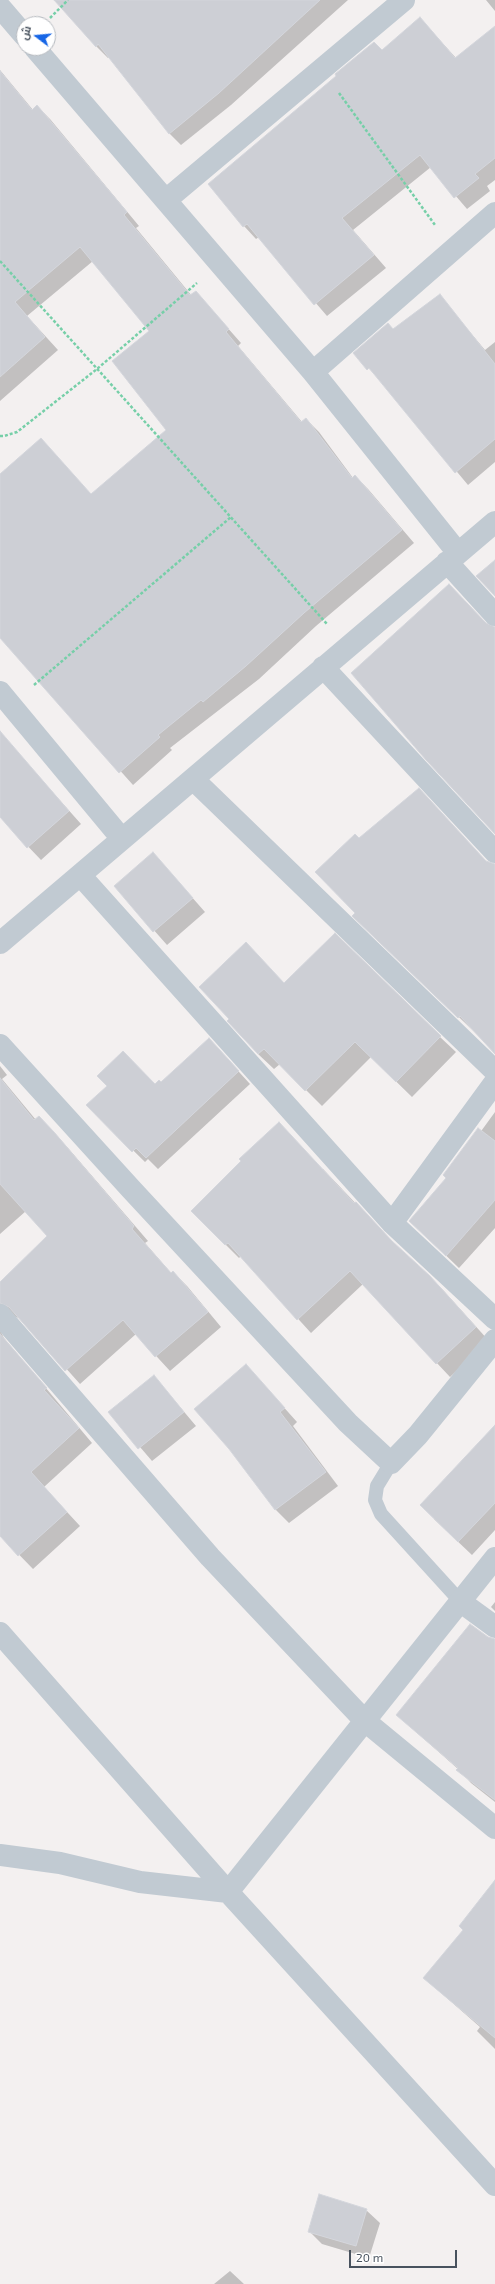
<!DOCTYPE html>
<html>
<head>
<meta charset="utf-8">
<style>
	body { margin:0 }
	#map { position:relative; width:495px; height:2284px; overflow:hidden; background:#f3f0f0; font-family:"Exo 2",Cairo,sans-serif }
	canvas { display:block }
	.north { position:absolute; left:16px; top:16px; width:40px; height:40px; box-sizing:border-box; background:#fff; border:1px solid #b6babf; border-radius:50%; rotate:286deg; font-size:11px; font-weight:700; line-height:16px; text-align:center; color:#48525e }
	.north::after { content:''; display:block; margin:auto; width:14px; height:18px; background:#1766e6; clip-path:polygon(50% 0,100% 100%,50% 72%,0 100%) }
	.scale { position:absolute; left:349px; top:2250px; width:108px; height:18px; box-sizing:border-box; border:2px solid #48525e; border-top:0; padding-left:5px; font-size:12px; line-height:14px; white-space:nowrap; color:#48525e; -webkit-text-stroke:3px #fff; paint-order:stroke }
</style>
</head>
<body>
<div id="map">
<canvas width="495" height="2284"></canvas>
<div class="north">ش</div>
<div class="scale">20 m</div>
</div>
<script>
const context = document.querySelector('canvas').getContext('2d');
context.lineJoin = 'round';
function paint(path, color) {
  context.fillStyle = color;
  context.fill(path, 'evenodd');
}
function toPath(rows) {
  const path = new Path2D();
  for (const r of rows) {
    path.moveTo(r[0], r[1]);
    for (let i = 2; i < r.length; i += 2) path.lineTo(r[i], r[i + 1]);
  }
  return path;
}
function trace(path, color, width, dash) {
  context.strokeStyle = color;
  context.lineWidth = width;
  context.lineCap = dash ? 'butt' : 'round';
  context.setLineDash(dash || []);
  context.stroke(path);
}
const shadow = toPath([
	[63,0,348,0,231,105,181,145,169,133,110,57,108,58,96,46],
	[486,0,495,0,495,11],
	[420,18,456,58,495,27,495,180,487,186,490,191,467,209,431,167,353,230,386,268,327,316,259,237,256,239,244,226,210,184,382,51],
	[0,70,33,110,37,106,50,119,139,226,136,228,192,296,196,292,241,343,238,346,302,422,306,419,319,432,353,478,355,476,368,489,414,543,316,626,259,679,170,748,172,750,133,785,6,643,0,608,0,476,91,495,167,430,151,331,93,261,27,316,58,350,0,401],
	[439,295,485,350,495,342,495,462,468,485,381,381,355,354,393,330],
	[0,733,81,824,41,860,0,817],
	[359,839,495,865,495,1052,367,928,356,913],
	[153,853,205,912,167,945,115,886],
	[285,984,440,1037,456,1052,412,1097,371,1057,322,1106,280,1064,274,1069,258,1054],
	[209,1039,250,1084,158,1169,148,1159,145,1162,87,1105,108,1086,155,1085,161,1083],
	[0,1066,7,1075,2,1079,36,1120,53,1131,68,1148,148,1241,145,1243,172,1274,173,1272,187,1286,221,1327,170,1371,136,1334,80,1384,22,1319,13,1316,1,1332,4,1338,92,1443,44,1487,80,1526,33,1569,0,1535,0,1284,48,1236,26,1211,0,1234],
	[495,1112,495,1228,459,1268,410,1221,447,1178],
	[323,1169,398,1248,443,1290,489,1341,450,1377,363,1284,311,1333,241,1256,239,1258,192,1211],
	[246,1365,297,1422,293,1426,338,1486,289,1523,276,1510],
	[154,1376,196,1426,152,1461,110,1412],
	[495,1430,495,1530,472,1555,434,1519],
	[495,1602,495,1611,491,1607],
	[493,1640,495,1640,495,1802,471,1783,458,1769,397,1715],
	[495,1882,495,2049,477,2031,480,2027,424,1978,464,1930],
	[366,2210,380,2223,369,2258,322,2244,309,2231],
	[230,2271,244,2284,214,2284]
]);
const building = toPath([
	[54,0,320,0,219,93,169,134,98,44,96,47,54,0],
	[420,17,455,58,495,26,495,158,475,174,479,178,454,198,420,155,342,218,374,255,314,305,247,224,243,227,208,184,336,76,335,74,374,42,382,50,420,17],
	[0,71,32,110,37,105,127,212,124,215,190,295,196,291,229,329,226,332,301,422,306,418,352,478,355,475,402,530,304,613,246,666,203,702,201,700,158,735,160,737,119,773,0,638,0,474,41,438,91,494,166,430,112,361,149,331,80,247,15,302,45,337,0,377,0,71],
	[440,294,495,364,495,439,455,473,369,368,367,370,353,353,388,323,393,329,440,294],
	[495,560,495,596,476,576,495,560],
	[449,584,486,623,495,627,495,834,426,760,351,673,449,584],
	[0,731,69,811,27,848,0,817,0,731],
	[419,788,486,861,495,864,495,1054,460,1016,458,1018,352,916,355,913,315,872,355,834,359,838,419,788],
	[153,852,193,898,153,932,114,886,153,852],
	[335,933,441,1036,396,1082,355,1042,305,1091,264,1049,258,1054,227,1021,229,1019,199,987,246,942,284,983,335,933],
	[209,1038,239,1071,146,1158,136,1148,132,1152,86,1105,107,1086,97,1076,123,1051,155,1084,159,1080,161,1082,209,1038],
	[0,1078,34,1120,39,1116,54,1132,134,1226,132,1229,171,1273,173,1271,208,1312,155,1357,123,1320,65,1371,9,1307,0,1303,0,1282,47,1236,0,1184,0,1078],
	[279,1122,354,1203,356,1202,392,1241,430,1276,476,1327,436,1364,350,1271,297,1320,228,1243,225,1245,191,1211,241,1161,239,1159,279,1122],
	[478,1128,495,1141,495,1200,446,1256,409,1221,446,1178,443,1175,478,1128],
	[0,1334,47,1388,44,1390,79,1428,31,1472,67,1512,18,1556,0,1536,0,1334],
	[246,1364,285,1408,280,1412,326,1472,275,1510,229,1449,194,1409,246,1364],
	[154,1375,184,1412,138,1449,108,1412,154,1375],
	[495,1425,495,1503,458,1542,420,1505,495,1425],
	[470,1624,488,1637,495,1639,495,1800,456,1770,458,1768,396,1715,470,1624],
	[495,1880,495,2038,423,1978,463,1930,459,1926,495,1880],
	[319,2194,367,2209,356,2246,308,2232,319,2194]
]);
const path = toPath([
	[50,18,68,0],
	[339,93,435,225],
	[0,261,327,624],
	[0,436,4,436,17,432,97,369,197,283],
	[34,685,231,517]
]);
const lane = toPath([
	[391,1463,377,1486,375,1500,381,1514,461,1602]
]);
const street = toPath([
	[0,7,24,35],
	[35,48,313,372,458,553],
	[166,200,404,0],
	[313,372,495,213],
	[447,562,495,615],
	[323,667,495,852],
	[0,692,122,839],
	[193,779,495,1071],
	[80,875,392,1223,495,1319],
	[0,943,495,522],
	[0,1045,131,1189,348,1423,391,1463,418,1435,495,1340],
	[392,1223,495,1082],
	[0,1315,210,1557,365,1721,495,1828],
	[461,1602,495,1627],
	[0,1633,228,1892,495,2185],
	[0,1855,60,1863,140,1882,228,1892,495,1558]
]);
paint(shadow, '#0003');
paint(building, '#cdcfd5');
trace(building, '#d4d6dc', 1);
trace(path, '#76cfa8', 2.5, [3, 2]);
trace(lane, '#c1cad2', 14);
trace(street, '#c1cad2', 22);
</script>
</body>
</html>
